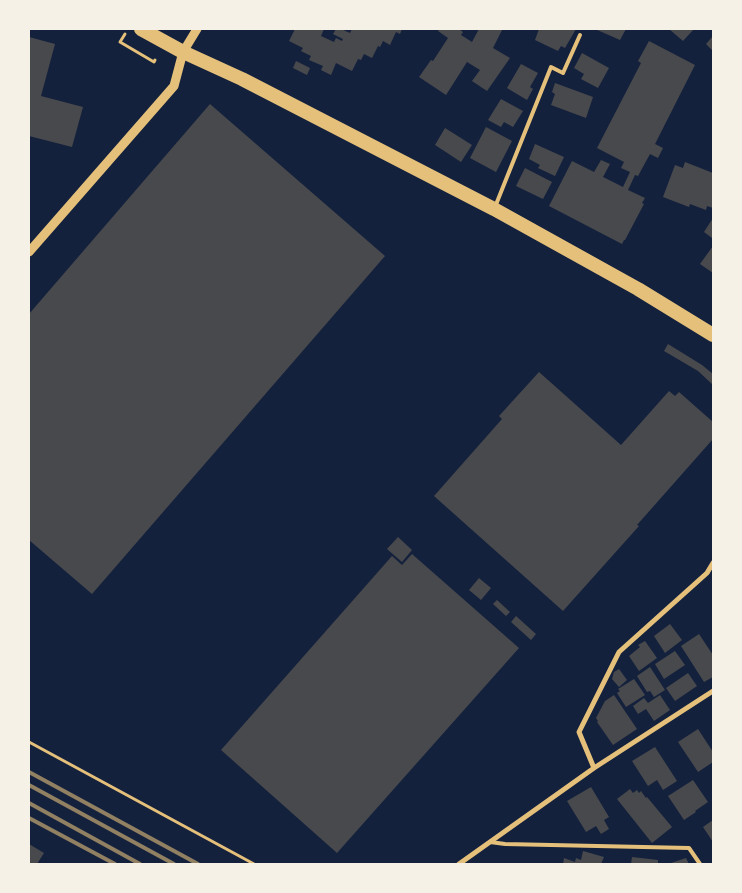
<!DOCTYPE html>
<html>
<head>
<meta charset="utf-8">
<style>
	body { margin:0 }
	#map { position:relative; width:742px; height:893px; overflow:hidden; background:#14213d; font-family:Inter,sans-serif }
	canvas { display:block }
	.frame { position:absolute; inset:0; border:30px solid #f6f1e7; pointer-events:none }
</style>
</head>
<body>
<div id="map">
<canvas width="742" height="893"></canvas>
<div class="frame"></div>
</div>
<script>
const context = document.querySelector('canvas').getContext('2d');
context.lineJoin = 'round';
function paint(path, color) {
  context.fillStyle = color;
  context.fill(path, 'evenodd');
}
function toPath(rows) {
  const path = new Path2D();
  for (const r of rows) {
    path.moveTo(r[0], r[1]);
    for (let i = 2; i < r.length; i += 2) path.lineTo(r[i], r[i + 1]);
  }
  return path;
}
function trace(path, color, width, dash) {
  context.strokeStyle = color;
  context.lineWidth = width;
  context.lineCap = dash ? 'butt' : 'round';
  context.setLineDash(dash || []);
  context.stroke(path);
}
const building = toPath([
	[295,29,324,29,321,36,334,42,336,38,342,41,343,39,333,34,336,29,341,29,350,33,352,29,402,29,400,34,396,32,390,45,383,41,380,47,378,46,372,58,364,54,361,60,358,59,352,71,336,63,331,75,321,70,323,66,309,60,311,56,301,51,303,48,289,41],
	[440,29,459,29,463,32,461,35,472,42,479,29,500,29,502,30,493,48,510,58,487,91,472,81,480,70,467,62,446,95,419,77,431,60,433,61,448,38,438,31],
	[539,29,576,29,565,48,561,46,558,51,535,40],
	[595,29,626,29,620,40],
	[669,29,694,29,683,41],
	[713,36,713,51,706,44],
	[29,37,55,44,41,96,83,107,72,147,29,136],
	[649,41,695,65,655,144,663,148,658,158,650,154,638,176,635,175,628,190,645,198,642,203,644,204,625,240,624,240,622,244,549,206,572,161,594,172,601,160,610,164,603,177,623,187,630,172,621,168,624,162,597,148,641,63,638,61],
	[582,53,609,68,598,88,581,79,584,74,574,68],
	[296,61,310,68,307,75,293,68],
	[521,64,538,73,530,87,533,89,527,100,507,88],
	[555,83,593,97,586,118,551,105,555,94,552,92],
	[501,99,523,111,513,127,504,122,501,127,488,120],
	[210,104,385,256,92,594,29,540,29,314],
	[486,127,512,141,496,172,470,158],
	[445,128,472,145,461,162,435,145],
	[535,144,564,157,555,176,538,168,540,165,529,159],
	[685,162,713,173,713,208,707,206,706,210,690,204,689,207,663,197,675,165,683,168],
	[525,168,552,182,543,199,516,186],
	[713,218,713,236,712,238,704,232],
	[713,246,713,273,700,264],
	[668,344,702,365,713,374,713,385,698,371,664,351],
	[539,372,621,445,669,391,675,396,679,392,713,422,713,439,637,525,639,526,563,611,434,496,502,419,499,416],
	[398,537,412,550,402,562,387,549],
	[412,554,519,648,337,853,221,750,392,556,402,565],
	[479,578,491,588,481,600,469,590],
	[497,600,510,612,506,616,493,604],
	[516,616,536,634,531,640,511,622],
	[670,624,682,640,665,653,654,636],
	[699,634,713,655,713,677,704,682,681,646],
	[645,641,657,658,639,671,629,656,640,647,638,645],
	[675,651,685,665,664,679,655,664],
	[650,667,665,690,654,697,650,691,647,692,637,676],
	[619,669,627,680,619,687,612,679,614,672],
	[688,673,697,686,675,701,666,688],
	[634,679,645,695,626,707,617,693,620,691,618,689],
	[614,695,637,729,613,745,597,722,598,721,596,718,605,701],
	[660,695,670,710,654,721,646,709,638,714,633,706,644,698,648,703],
	[698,729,713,752,713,762,698,772,678,742],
	[655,747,677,781,663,790,657,780,648,786,632,761],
	[693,780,708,802,695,811,696,812,684,820,668,796],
	[591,787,609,817,604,820,609,829,601,834,596,826,586,832,567,801],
	[630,789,633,793,637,790,639,793,641,791,646,798,647,797,672,827,652,843,617,799],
	[713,820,713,842,703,827],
	[29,844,44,853,37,864,29,864],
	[583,851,604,857,601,864,563,864,564,858,575,862,576,858,581,860],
	[632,857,658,860,658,864,631,864],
	[686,858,689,864,668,864]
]);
const path = toPath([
	[125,34,120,42,154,62,155,60],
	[29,742,254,864]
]);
const service = toPath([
	[495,207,551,67,563,73,580,35],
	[490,842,505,844,689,848,700,864]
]);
const minor = toPath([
	[594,768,579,732,619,652,707,573,713,563],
	[459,864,594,768,713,691]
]);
const tertiary = toPath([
	[29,252,174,86,183,52,197,29]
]);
const trunk = toPath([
	[141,29,183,52,242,79,494,209,638,289,713,335]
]);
const rail = toPath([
	[29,772,198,864],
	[29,785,174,864],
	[29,803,140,864],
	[29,818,115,864]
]);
paint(building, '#48494c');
trace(path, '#e5c07b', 3);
trace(service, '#e5c07b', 4);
trace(minor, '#e5c07b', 5);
trace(tertiary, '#e5c07b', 9);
trace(trunk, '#e5c07b', 14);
trace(rail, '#918062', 4);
</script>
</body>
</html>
